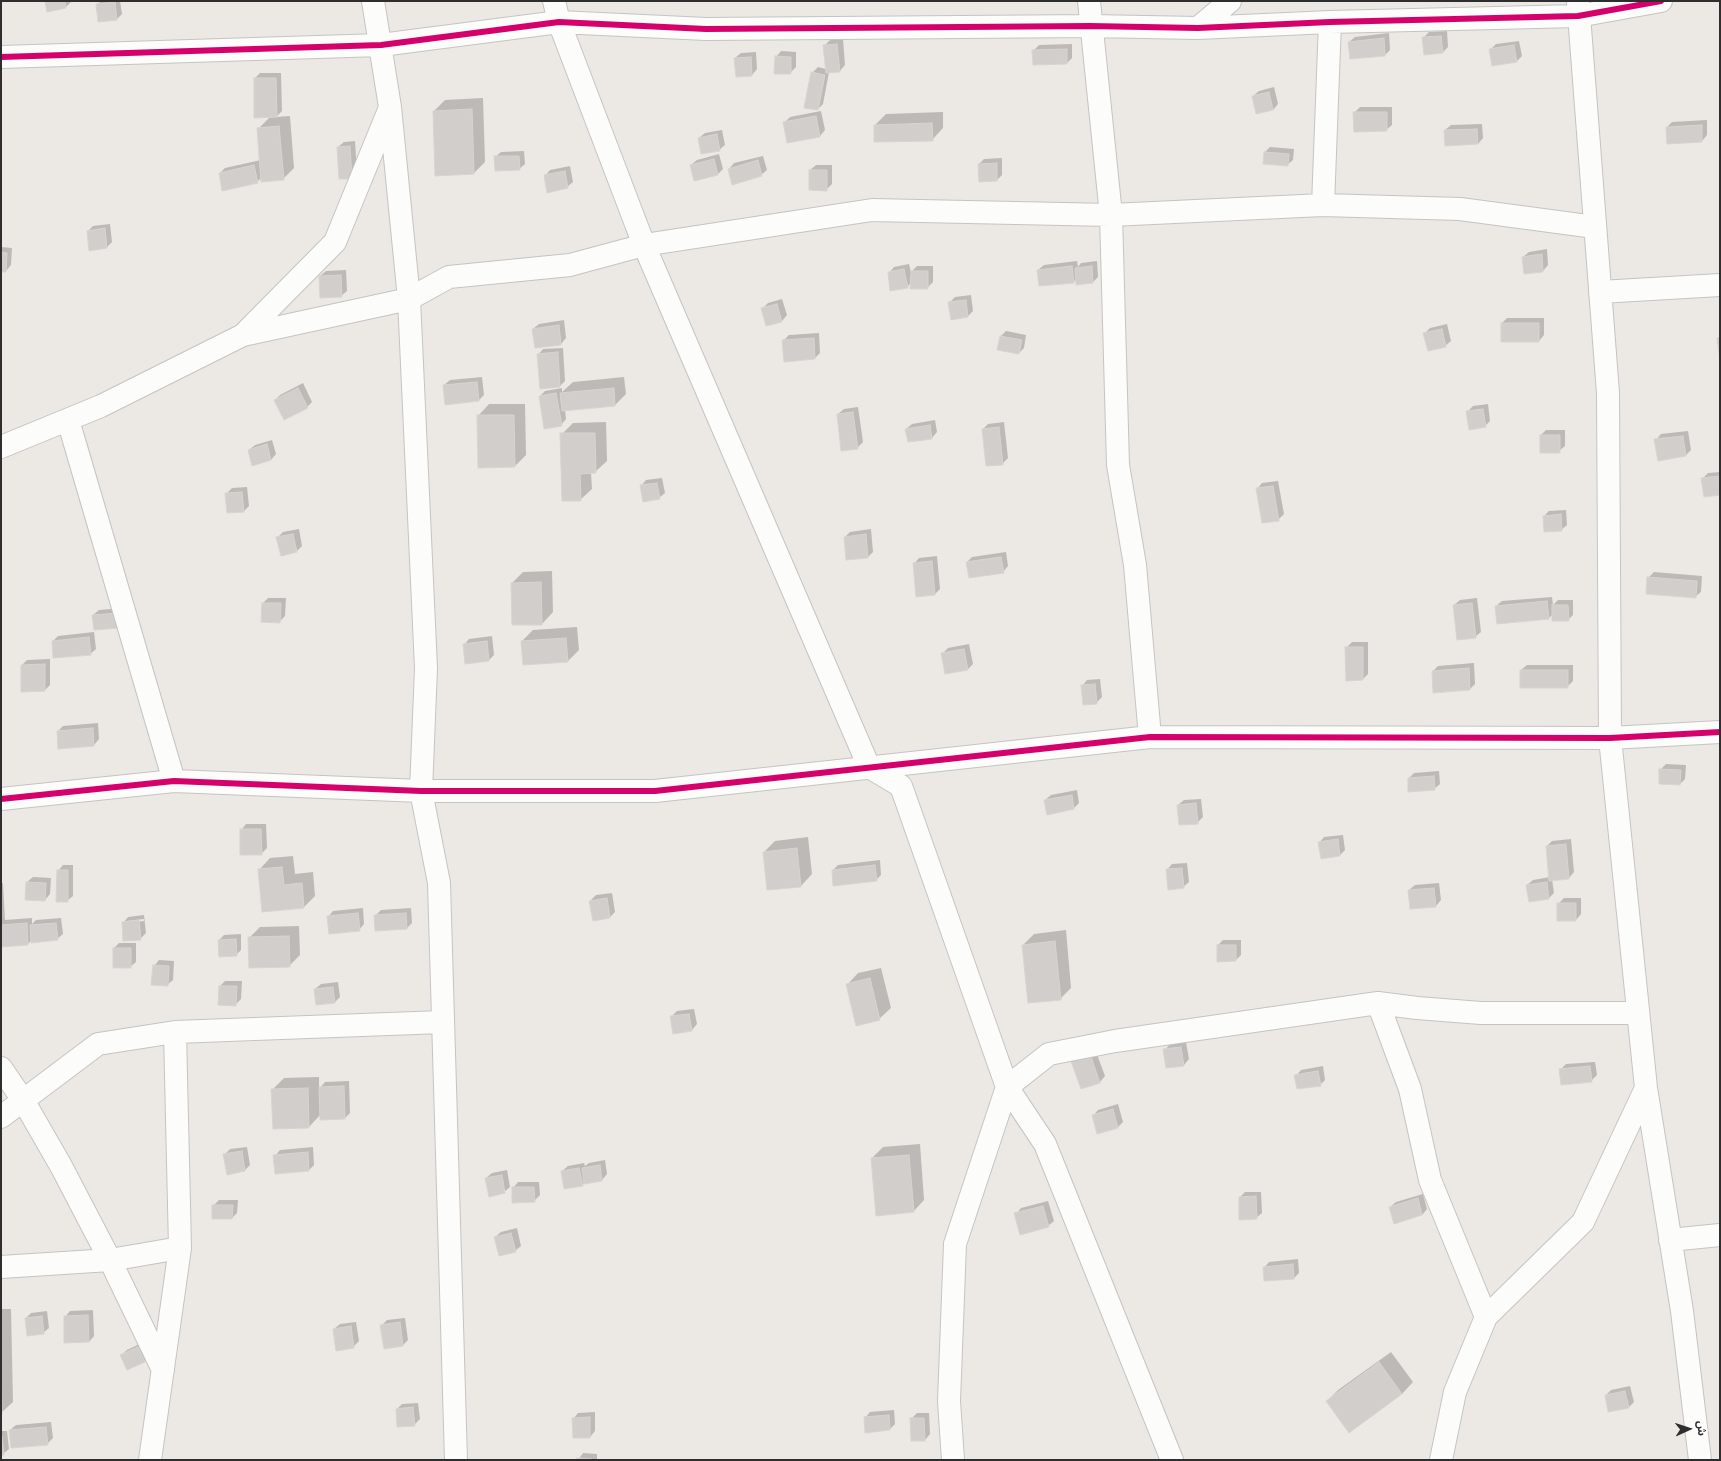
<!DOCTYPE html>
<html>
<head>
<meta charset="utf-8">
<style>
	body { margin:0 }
	#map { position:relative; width:1721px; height:1461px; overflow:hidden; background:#ece8e4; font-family:"Sofia Sans Condensed","Noto Sans Arabic",sans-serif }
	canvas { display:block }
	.frame { position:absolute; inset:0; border:2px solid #2e2e2e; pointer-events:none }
	.north { position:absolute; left:1669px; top:1409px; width:40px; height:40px; -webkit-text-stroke:3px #fff; paint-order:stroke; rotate:87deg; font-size:11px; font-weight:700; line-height:16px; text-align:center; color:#2e2e2e }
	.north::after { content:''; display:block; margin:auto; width:14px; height:18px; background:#2e2e2e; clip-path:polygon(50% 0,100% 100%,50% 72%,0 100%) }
</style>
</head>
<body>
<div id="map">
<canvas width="1721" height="1461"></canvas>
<div class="frame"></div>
<div class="north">ش</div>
</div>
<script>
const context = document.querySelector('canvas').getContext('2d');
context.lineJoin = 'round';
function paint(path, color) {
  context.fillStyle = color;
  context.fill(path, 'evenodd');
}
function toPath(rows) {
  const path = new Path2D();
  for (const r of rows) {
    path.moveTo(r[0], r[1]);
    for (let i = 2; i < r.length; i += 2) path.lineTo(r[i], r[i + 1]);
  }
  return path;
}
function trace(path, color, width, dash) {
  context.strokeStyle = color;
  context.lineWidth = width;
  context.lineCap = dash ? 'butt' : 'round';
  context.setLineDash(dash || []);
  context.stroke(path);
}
const shadow = toPath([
	[46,1,71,1,71,2,66,7],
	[101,1,120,1,122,14,117,19,97,5],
	[1447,31,1448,47,1443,52,1423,38,1429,32],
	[1389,33,1390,50,1385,55,1349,42,1355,37],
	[843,39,845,65,840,71,829,72,823,104,818,109,812,73,818,67,826,69,824,46,830,40],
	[1519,41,1522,56,1517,61,1490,50,1496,44],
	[1072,44,1072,58,1067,63,1034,64,1034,50,1039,45],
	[781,51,796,52,796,67,790,73,776,57],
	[756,52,757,69,752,75,735,58,741,53],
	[260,73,281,73,282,111,276,117,290,116,294,168,283,179,262,177,257,182,220,173,225,168,261,160,258,129,270,117,255,78],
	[1274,87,1278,104,1273,110,1253,96,1259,91],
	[483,98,485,162,474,173,434,111,445,100],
	[1360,107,1392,107,1392,125,1386,130,1354,113],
	[821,111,825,130,820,136,784,123,790,117],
	[943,112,943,128,932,140,875,125,886,114],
	[1707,120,1707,135,1702,141,1667,127,1672,122],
	[1482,124,1483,138,1478,144,1445,130,1451,125],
	[722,130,725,145,719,150,699,138,705,133],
	[355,141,357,172,352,178,338,147,344,142],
	[1270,147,1294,149,1293,160,1287,165,1265,152],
	[524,151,525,164,519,169,495,157,501,152],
	[719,154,723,169,718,174,691,165,697,160],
	[763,156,767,170,761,175,729,169,734,163],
	[1002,158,1002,175,997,180,980,181,979,164,984,159],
	[816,165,832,165,832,184,826,190,810,189,810,170],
	[570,166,573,182,567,187,545,176,550,170],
	[110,224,112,242,107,247,88,231,93,226],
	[1,247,12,248,11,265,6,271,1,271],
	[1547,249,1548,265,1543,271,1525,273,1523,257,1529,252],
	[1077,261,1078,267,1081,263,1097,261,1098,277,1093,282,1077,279,1073,282,1038,270,1044,265],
	[909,264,911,272,917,266,933,266,933,282,927,288,911,283,907,287,889,273,894,267],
	[346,270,347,291,341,296,320,276,326,271],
	[971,295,973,311,968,316,952,319,949,303,955,297],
	[782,299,787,315,782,321,762,309,768,303],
	[1507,318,1544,318,1544,335,1539,341,1502,323],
	[564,320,566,338,561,344,533,329,539,324],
	[1447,324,1451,341,1445,346,1424,334,1430,328],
	[1006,331,1026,335,1024,348,1019,353,1001,336],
	[819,333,820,353,815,358,785,360,783,341,789,335],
	[563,348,565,381,560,386,541,388,538,355,543,349],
	[482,377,484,395,479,400,444,385,450,380],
	[624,377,626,394,615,405,565,410,566,419,561,425,540,396,545,391,562,388,562,392,573,382],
	[303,383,312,402,307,407,275,400,280,395],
	[489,404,525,404,526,455,515,466,478,416],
	[1488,404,1490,421,1485,426,1468,411,1473,406],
	[858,407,863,442,857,448,838,414,844,409],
	[935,420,937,432,932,438,908,441,906,429,912,424],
	[606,422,607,461,595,472,591,473,592,489,580,500,562,434,573,423],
	[1004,422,1008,458,1002,464,983,429,988,424],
	[1546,430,1565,430,1565,446,1559,451,1541,435],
	[1688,431,1691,450,1686,455,1656,440,1661,434],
	[272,440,276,454,271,460,249,450,255,445],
	[1720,472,1720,494,1702,479,1708,473],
	[662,478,665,493,659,498,641,486,646,480],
	[1278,481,1284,514,1278,520,1257,489,1262,483],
	[247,487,249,506,244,511,226,494,232,488],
	[1566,510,1567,525,1561,530,1544,516,1549,511],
	[299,529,302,546,297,551,277,538,283,532],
	[871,529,873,552,868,557,845,537,850,532],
	[1006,552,1008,566,1003,572,967,562,972,557],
	[937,556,940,589,935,594,914,564,919,558],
	[552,571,553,612,542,624,512,583,523,572],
	[1654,572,1702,576,1701,592,1695,597,1648,578],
	[1552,597,1553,605,1558,600,1573,600,1573,615,1568,620,1553,614,1549,618,1496,606,1502,601],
	[268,598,286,598,285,616,279,622,262,621,263,603],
	[1477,598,1481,632,1475,637,1454,605,1460,600],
	[123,608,124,622,93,615,99,610],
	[577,627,579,650,568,661,522,641,533,630],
	[94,632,96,649,90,654,53,641,58,636],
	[492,636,494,655,489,660,464,645,469,639],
	[1352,642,1368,642,1368,674,1363,679,1346,648],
	[969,644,973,664,968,669,942,654,948,648],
	[50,659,50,685,45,690,22,665,27,660],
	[1474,663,1475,684,1470,689,1434,692,1433,671,1438,666],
	[1527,665,1573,665,1573,681,1567,687,1521,670],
	[1100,679,1102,697,1096,703,1082,686,1087,680],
	[98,723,99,739,94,745,59,748,58,731,63,726],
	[1666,764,1686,765,1685,779,1680,784,1660,770],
	[1439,771,1440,784,1434,789,1409,791,1409,778,1414,773],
	[1077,790,1079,803,1074,808,1045,800,1051,795],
	[1201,799,1203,817,1197,823,1178,805,1184,800],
	[246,824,266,824,267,848,261,854,241,830],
	[1343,835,1345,850,1340,855,1319,843,1324,837],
	[808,837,812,874,801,886,764,852,775,841],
	[1571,839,1574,872,1569,878,1552,879,1554,893,1549,898,1527,885,1533,880,1550,877,1547,846,1552,841],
	[293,856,295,874,313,872,315,896,304,907,263,911,259,870,270,858],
	[880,860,881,875,876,880,833,870,838,865],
	[1187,863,1189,882,1183,887,1167,870,1172,864],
	[63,865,73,865,73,896,67,901,58,871],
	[33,877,51,878,50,894,45,900,27,882],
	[1,883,3,883,5,920,32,918,32,924,36,920,61,918,63,934,57,939,32,939,28,944,1,946],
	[1439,883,1441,900,1436,906,1409,890,1415,885],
	[612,893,615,912,610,917,594,920,590,901,596,895],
	[1564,898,1581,898,1581,914,1576,920,1558,904],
	[363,908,364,924,359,930,328,917,333,911],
	[411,908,412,923,407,928,375,916,381,910],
	[144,915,146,933,140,939,123,923,128,917],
	[144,919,144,921,127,923,127,921],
	[299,926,300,955,289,966,249,938,260,927],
	[1066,930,1071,988,1060,999,1023,945,1034,934],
	[241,934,241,950,236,955,220,956,219,940,224,935],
	[1223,940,1241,940,1241,955,1236,960,1218,945],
	[119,943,136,943,136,962,130,967,114,948],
	[159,960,174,961,173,980,167,985,154,966],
	[881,968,891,1008,879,1019,847,985,858,973],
	[225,981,242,981,241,999,235,1005,220,986],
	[338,982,340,997,334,1003,315,989,321,984],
	[694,1009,697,1024,692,1030,671,1017,677,1011],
	[1186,1042,1189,1059,1184,1065,1165,1050,1170,1044],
	[1095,1049,1105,1076,1100,1082,1082,1088,1072,1061],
	[1595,1062,1597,1075,1591,1081,1560,1070,1566,1064],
	[1323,1066,1325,1080,1320,1085,1296,1076,1301,1070],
	[319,1077,319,1089,325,1082,349,1081,350,1113,345,1118,321,1114,309,1127,272,1090,284,1078],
	[1118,1104,1123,1122,1118,1127,1098,1133,1093,1116,1098,1110],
	[920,1144,924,1200,913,1212,872,1158,883,1147],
	[247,1147,250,1165,245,1170,228,1173,224,1155,230,1149],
	[313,1147,314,1165,309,1170,276,1173,275,1156,280,1150],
	[605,1160,607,1174,602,1180,585,1182,582,1186,562,1171,568,1166,584,1163,585,1166,589,1163],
	[507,1170,510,1187,504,1192,486,1178,492,1173],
	[518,1182,539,1182,540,1195,534,1201,513,1188],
	[1245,1192,1261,1192,1262,1213,1256,1218,1240,1197],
	[1423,1194,1427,1209,1422,1215,1390,1207,1396,1202],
	[219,1200,238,1200,237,1213,232,1218,213,1206],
	[1048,1201,1054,1221,1048,1226,1016,1214,1021,1208],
	[517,1228,521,1246,515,1251,495,1237,501,1232],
	[1298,1259,1299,1273,1294,1278,1264,1268,1269,1262],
	[1,1309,11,1309,13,1402,1,1413],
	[93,1310,94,1336,89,1342,65,1317,70,1311],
	[47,1311,49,1328,43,1333,26,1318,31,1313],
	[405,1318,408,1340,403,1345,385,1348,381,1326,387,1320],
	[356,1322,359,1341,353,1347,334,1329,340,1324],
	[144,1342,150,1356,144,1361,121,1355,127,1350],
	[1391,1352,1413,1382,1402,1394,1327,1401,1338,1390],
	[1630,1386,1634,1402,1629,1407,1606,1395,1611,1390],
	[418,1403,420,1419,414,1425,397,1409,402,1404],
	[894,1410,895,1424,890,1429,865,1418,870,1412],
	[595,1412,595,1431,590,1437,574,1437,573,1419,578,1413],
	[917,1413,929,1413,930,1434,925,1440,911,1419],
	[51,1422,53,1438,47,1444,10,1430,16,1425],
	[1,1431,7,1431,9,1449,3,1454,1,1454],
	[583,1453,597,1454,597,1460,578,1460]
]);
const building = toPath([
	[45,1,65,1,66,8,47,12,45,1],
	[115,2,117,20,98,22,96,4,115,2],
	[1441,36,1443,53,1424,55,1422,37,1441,36],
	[1384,38,1385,56,1350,59,1348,42,1384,38],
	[837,44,840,72,826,73,823,45,837,44],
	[1514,45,1517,62,1492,66,1489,49,1514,45],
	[1067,49,1067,64,1033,65,1032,50,1067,49],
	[775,56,791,57,791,74,774,74,775,56],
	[751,57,752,76,736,77,734,58,751,57],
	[811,72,825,75,818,110,804,108,811,72],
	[254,78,276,78,277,117,254,118,254,78],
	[1269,92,1273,110,1256,114,1252,96,1269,92],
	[472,109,474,174,435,176,433,111,472,109],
	[1353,112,1387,112,1387,131,1354,132,1353,112],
	[816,116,820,137,787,143,783,122,816,116],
	[932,123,933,141,874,142,874,125,932,123],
	[1702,125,1702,142,1667,144,1666,127,1702,125],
	[279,126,284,180,261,182,257,128,279,126],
	[1477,129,1478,144,1445,146,1444,130,1477,129],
	[717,134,720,151,701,154,698,138,717,134],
	[350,146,352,179,339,179,337,147,350,146],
	[1264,152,1289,154,1288,166,1263,164,1264,152],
	[494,156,519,156,520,170,495,171,494,156],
	[714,159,718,175,694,181,690,165,714,159],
	[758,160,762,176,732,185,728,169,758,160],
	[997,163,997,181,979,182,978,164,997,163],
	[254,165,258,183,222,191,219,173,254,165],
	[809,170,827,170,827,191,809,190,809,170],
	[565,171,568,188,547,193,544,175,565,171],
	[105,228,107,248,89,251,87,231,105,228],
	[1,252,7,253,6,272,1,272,1,252],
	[1542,254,1543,272,1524,274,1522,257,1542,254],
	[1072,266,1074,283,1039,286,1037,270,1072,266],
	[1092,266,1093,283,1076,285,1075,268,1092,266],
	[904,269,908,288,890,291,888,272,904,269],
	[911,271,928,271,928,289,910,289,911,271],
	[341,275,342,297,320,298,319,276,341,275],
	[966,300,968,317,951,320,948,302,966,300],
	[777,304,782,322,766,326,761,308,777,304],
	[1501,323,1539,323,1539,342,1501,342,1501,323],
	[559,325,561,345,535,348,532,329,559,325],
	[1442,329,1446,347,1428,351,1423,333,1442,329],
	[1000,336,1022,340,1019,354,997,350,1000,336],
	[1720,337,1720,360,1717,338,1720,337],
	[814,338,815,359,784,362,782,340,814,338],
	[558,352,560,387,540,389,537,354,558,352],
	[477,382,479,401,445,405,443,385,477,382],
	[298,388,308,408,284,420,274,400,298,388],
	[614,388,615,406,562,411,560,393,614,388],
	[556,393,562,426,544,429,539,396,556,393],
	[1483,409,1486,427,1469,430,1466,411,1483,409],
	[853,412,858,449,841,451,837,414,853,412],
	[477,415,514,415,515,467,478,468,477,415],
	[930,425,932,439,908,442,905,429,930,425],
	[999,427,1003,465,986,466,982,429,999,427],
	[560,433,595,433,596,473,580,474,581,501,562,501,560,433],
	[1540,435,1560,435,1560,453,1540,453,1540,435],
	[1683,436,1686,456,1658,461,1654,439,1683,436],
	[267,444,271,460,252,466,248,450,267,444],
	[1720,476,1720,495,1704,497,1701,478,1720,476],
	[657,483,660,499,643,502,640,485,657,483],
	[1273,486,1279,521,1262,523,1256,488,1273,486],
	[242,492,244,512,227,513,225,493,242,492],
	[1561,514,1562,531,1544,532,1543,516,1561,514],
	[293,534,297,552,281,556,276,537,293,534],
	[866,534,868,558,846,560,844,537,866,534],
	[1001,557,1004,573,969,578,966,562,1001,557],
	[932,561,935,595,916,597,913,563,932,561],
	[1647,577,1697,581,1696,598,1646,594,1647,577],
	[541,582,542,625,512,625,511,583,541,582],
	[1547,601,1549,619,1497,624,1495,606,1547,601],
	[262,603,281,603,280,623,261,622,262,603],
	[1472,603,1476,638,1457,640,1453,605,1472,603],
	[1552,605,1568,605,1569,621,1552,621,1552,605],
	[118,613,119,628,94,630,92,615,118,613],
	[89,637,91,655,53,658,52,641,89,637],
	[566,638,568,662,523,665,521,641,566,638],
	[487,641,489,661,465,664,463,644,487,641],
	[1345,647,1363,647,1363,680,1346,681,1345,647],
	[964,649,968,670,945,674,941,653,964,649],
	[45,664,45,691,21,692,21,665,45,664],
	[1469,668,1470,690,1433,693,1432,671,1469,668],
	[1520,670,1568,670,1568,688,1520,688,1520,670],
	[1095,684,1097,704,1083,705,1081,685,1095,684],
	[93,728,94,746,58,749,57,731,93,728],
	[1659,769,1681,770,1680,785,1659,784,1659,769],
	[1434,776,1435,790,1408,792,1408,778,1434,776],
	[1072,795,1074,809,1047,815,1044,800,1072,795],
	[1196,803,1198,824,1179,825,1177,805,1196,803],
	[240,829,261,829,262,855,240,855,240,829],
	[1338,839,1340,856,1321,859,1318,842,1338,839],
	[1566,844,1569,879,1549,881,1546,846,1566,844],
	[797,848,801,887,767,890,763,852,797,848],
	[875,865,877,881,833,886,832,870,875,865],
	[282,867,284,885,302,883,304,908,262,912,258,869,282,867],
	[1182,868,1184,888,1168,890,1166,869,1182,868],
	[57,870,68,870,68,902,56,902,57,870],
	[26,882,46,883,45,901,25,900,26,882],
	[1547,882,1549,899,1529,902,1526,885,1547,882],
	[1434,888,1436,907,1410,909,1408,890,1434,888],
	[607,898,610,918,593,921,589,901,607,898],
	[1557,903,1576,903,1576,921,1557,921,1557,903],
	[358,913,360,931,329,934,327,916,358,913],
	[406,913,407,929,375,931,374,915,406,913],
	[139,920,141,940,123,941,122,922,139,920],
	[27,923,28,945,1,947,1,925,27,923],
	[56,923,58,940,31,943,30,925,56,923],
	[289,936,290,967,249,968,248,937,289,936],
	[236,939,237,956,219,957,218,940,236,939],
	[1055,941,1061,1000,1028,1003,1022,945,1055,941],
	[1217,945,1236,945,1236,961,1217,962,1217,945],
	[113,948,131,948,131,968,113,968,113,948],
	[153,965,169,966,168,986,151,985,153,965],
	[870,978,880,1020,856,1026,846,984,870,978],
	[219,986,237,986,236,1006,218,1005,219,986],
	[333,987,335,1003,316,1005,314,989,333,987],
	[689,1014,692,1031,673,1034,670,1016,689,1014],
	[1181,1047,1184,1066,1166,1068,1163,1049,1181,1047],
	[1090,1054,1100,1083,1081,1089,1071,1061,1090,1054],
	[1590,1066,1592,1082,1561,1085,1559,1069,1590,1066],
	[1318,1071,1321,1086,1297,1089,1294,1075,1318,1071],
	[344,1086,345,1119,320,1120,319,1087,344,1086],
	[308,1088,309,1128,273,1129,271,1089,308,1088],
	[1113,1109,1118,1128,1097,1134,1092,1115,1113,1109],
	[242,1151,245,1171,227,1175,223,1154,242,1151],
	[308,1152,309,1171,275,1174,273,1155,308,1152],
	[909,1155,914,1212,876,1216,871,1158,909,1155],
	[600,1165,602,1181,584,1184,582,1168,600,1165],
	[579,1168,583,1186,564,1189,561,1171,579,1168],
	[502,1175,505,1193,489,1197,485,1178,502,1175],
	[512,1187,534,1187,535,1202,512,1203,512,1187],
	[1256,1196,1257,1219,1239,1220,1239,1197,1256,1196],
	[1418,1198,1422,1215,1394,1224,1389,1207,1418,1198],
	[212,1205,233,1205,232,1219,212,1219,212,1205],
	[1043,1206,1049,1227,1020,1235,1014,1213,1043,1206],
	[511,1233,516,1252,499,1256,494,1237,511,1233],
	[1293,1264,1294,1279,1264,1281,1263,1267,1293,1264],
	[88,1315,89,1342,64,1343,64,1316,88,1315],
	[42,1316,44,1334,27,1336,25,1318,42,1316],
	[400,1322,403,1346,384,1349,380,1325,400,1322],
	[351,1326,354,1348,336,1351,333,1329,351,1326],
	[138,1347,145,1362,127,1370,120,1355,138,1347],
	[1,1360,2,1414,1,1414,1,1360],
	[1379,1362,1402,1394,1349,1433,1326,1401,1379,1362],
	[1625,1391,1629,1408,1608,1412,1605,1395,1625,1391],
	[413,1407,415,1426,397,1427,396,1409,413,1407],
	[889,1415,890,1430,865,1433,864,1417,889,1415],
	[590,1417,590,1438,573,1438,572,1418,590,1417],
	[910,1418,924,1418,925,1441,911,1441,910,1418],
	[46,1427,48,1445,11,1448,9,1430,46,1427],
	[1,1436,2,1436,4,1455,1,1455,1,1436],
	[577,1458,592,1459,592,1460,577,1460,577,1458]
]);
const minor = toPath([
	[373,1,390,107,409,299,426,668,421,791,439,883,456,1460],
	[554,1,559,22,644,245,869,767,901,786,1007,1087,1045,1144,1172,1460],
	[1089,1,1111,215,1118,465,1135,565,1150,737],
	[1578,2,1608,393,1610,738,1646,1088,1682,1311,1700,1460],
	[1198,28,1230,1],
	[1,57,381,45,559,22,706,29,1090,26,1198,28,1330,22,1578,16,1661,1],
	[1323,205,1330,22],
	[1600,292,1720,285],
	[243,335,409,299,449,277,570,265,644,245,872,210,1111,215,1323,205,1460,209,1595,227],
	[68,420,174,781],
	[1,447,101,406,243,335,335,242,389,110],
	[1,799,174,781,421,791,655,791,1150,737,1610,738,1720,732],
	[1378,1003,1410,1089,1430,1180,1486,1317],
	[1,1068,23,1100,61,1166,110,1260,163,1370],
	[1,1117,98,1044,175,1032,442,1022],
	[1670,1240,1720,1235],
	[1,1267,110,1260,180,1248],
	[150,1460,180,1248,175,1032],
	[953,1460,949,1401,955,1244,1007,1087,1049,1054,1115,1041,1378,1003,1417,1008,1481,1013,1638,1013],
	[1441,1460,1455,1392,1486,1317,1583,1222,1646,1088]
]);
const cycleway = toPath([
	[1,57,381,45,559,22,706,29,1090,26,1198,28,1330,22,1578,16,1661,1],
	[1,799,174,781,421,791,655,791,1150,737,1610,738,1720,732]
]);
paint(shadow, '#0003');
paint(building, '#d1cecb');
trace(building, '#d7d4d0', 1);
trace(minor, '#c5c4c5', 24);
trace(minor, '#fcfcfb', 22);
trace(cycleway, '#d6006c', 6);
</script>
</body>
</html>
